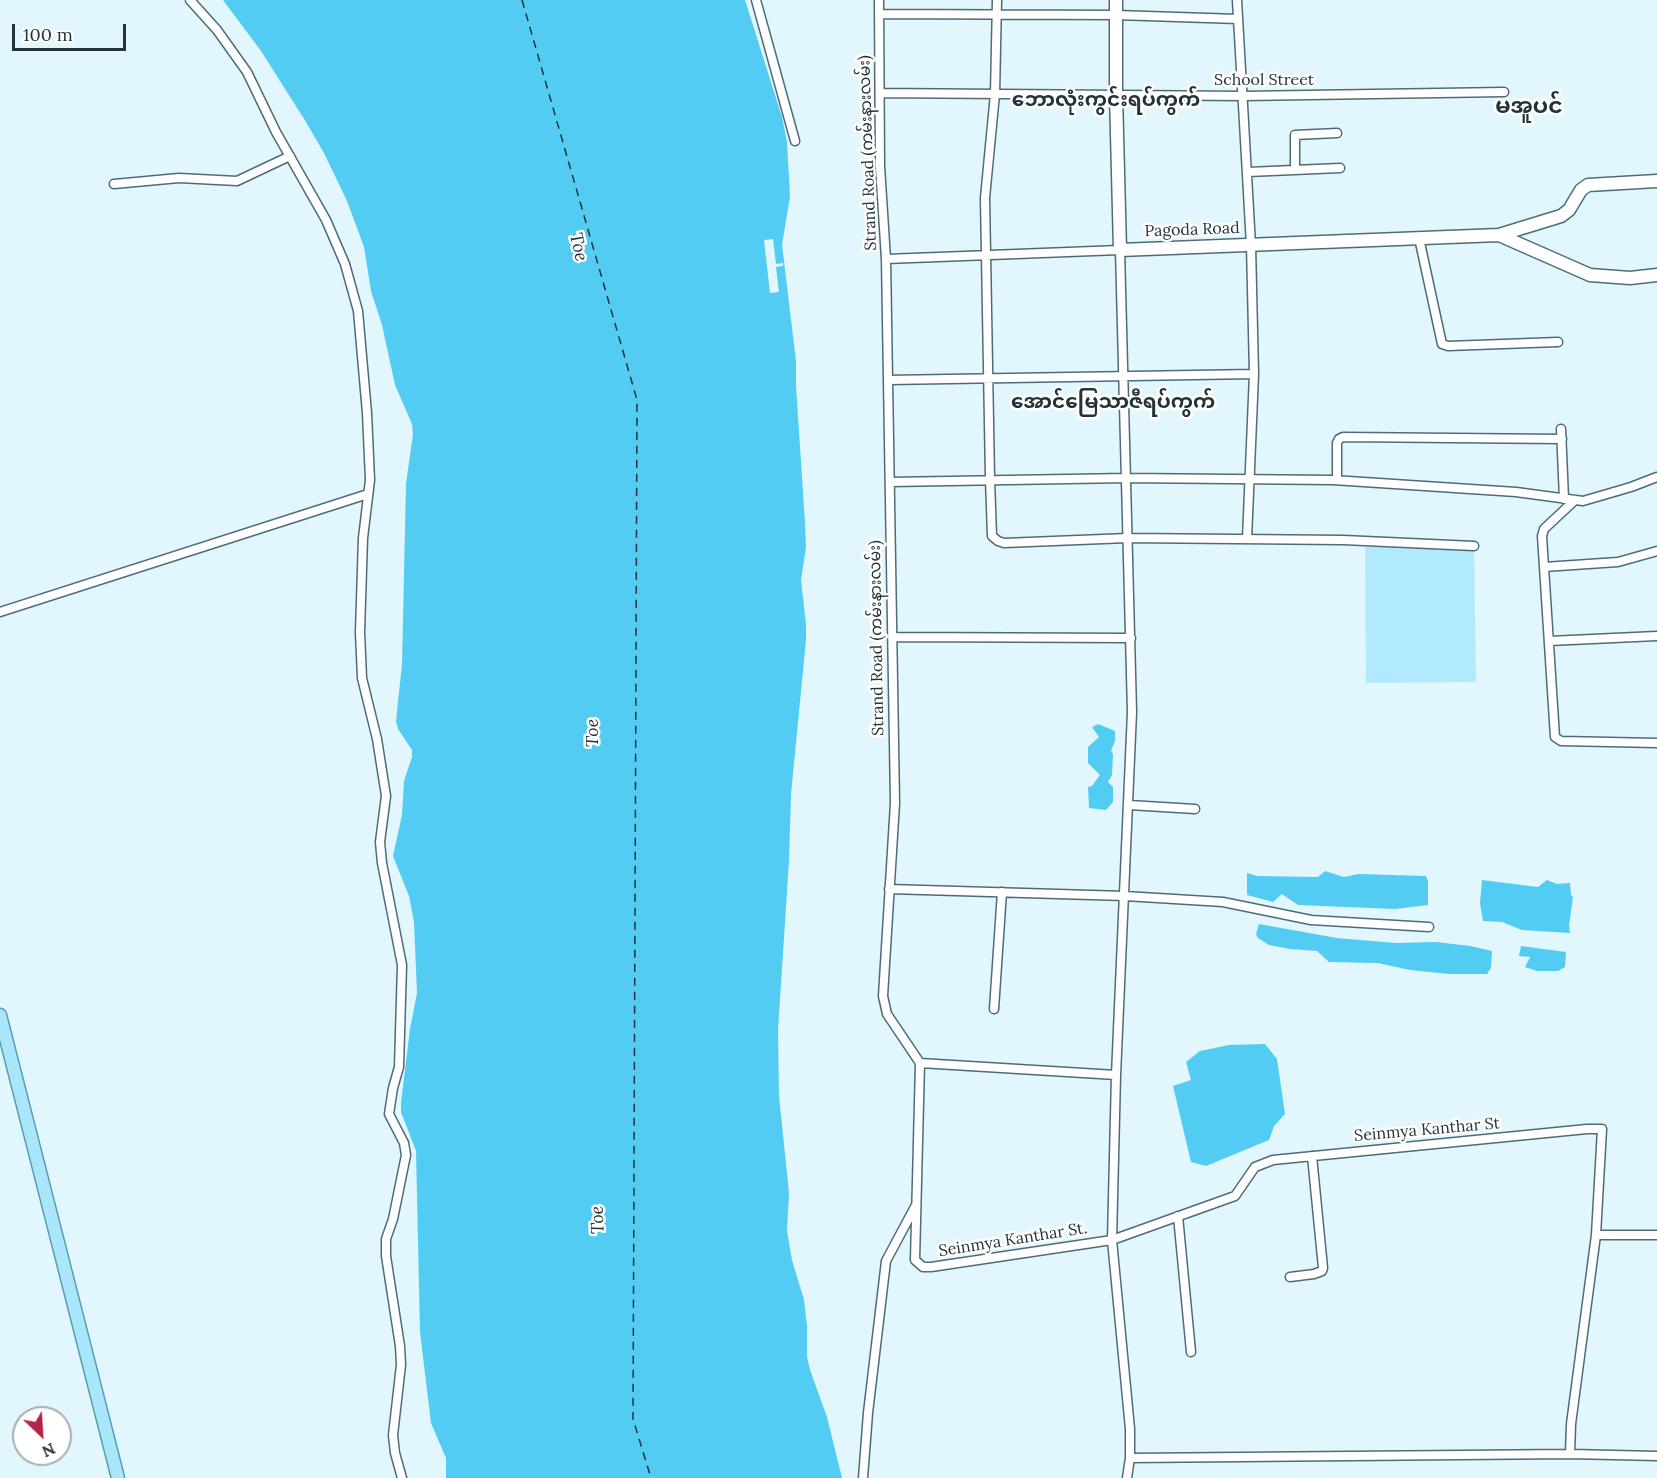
<!DOCTYPE html>
<html>
<head>
<meta charset="utf-8">
<style>
	body { margin:0 }
	#map { position:relative; width:1657px; height:1478px; overflow:hidden; background:#e2f6fe; font-family:Lora,serif }
	canvas { display:block }
	.north { position:absolute; left:12px; top:1406px; width:60px; height:60px; box-sizing:border-box; background:#fff; border:2px solid #a8adaf; border-radius:50%; rotate:155deg; font-size:16px; font-weight:700; line-height:24px; text-align:center; color:#253237 }
	.north::after { content:''; display:block; margin:auto; width:21px; height:27px; background:#b42349; clip-path:polygon(50% 0,100% 100%,50% 72%,0 100%) }
	.scale { position:absolute; left:12px; top:24px; width:114px; height:27px; box-sizing:border-box; border:3px solid #253237; border-top:0; padding-left:8px; font-size:18px; line-height:21px; white-space:nowrap; color:#253237; -webkit-text-stroke:4px #fff; paint-order:stroke }
</style>
</head>
<body>
<div id="map">
<canvas width="1657" height="1478"></canvas>
<div class="north">N</div>
<div class="scale">100 m</div>
</div>
<script>
const context = document.querySelector('canvas').getContext('2d');
context.lineJoin = 'round';
function paint(path, color) {
  context.fillStyle = color;
  context.fill(path, 'evenodd');
}
function toPath(rows) {
  const path = new Path2D();
  for (const r of rows) {
    path.moveTo(r[0], r[1]);
    for (let i = 2; i < r.length; i += 2) path.lineTo(r[i], r[i + 1]);
  }
  return path;
}
function trace(path, color, width, dash) {
  context.strokeStyle = color;
  context.lineWidth = width;
  context.lineCap = dash ? 'butt' : 'round';
  context.setLineDash(dash || []);
  context.stroke(path);
}
function write(font, color, halo, rows, align = 'center') {
  context.font = font + ' Lora,"Noto Sans Myanmar",serif';
  context.lineWidth = 5;
  context.setLineDash([]);
  context.textBaseline = 'middle';
  context.strokeStyle = halo;
  context.fillStyle = color;
  for (const [text, x, y, turn = 0] of rows) {
    context.save();
    context.translate(x, y);
    context.rotate((+turn || 0) * Math.PI / 180);
    context.textAlign = isNaN(turn) ? turn : align;
    if (halo) context.strokeText(text, 0, 0);
    context.fillText(text, 0, 0);
    context.restore();
  }
}
const green = toPath([
	[1474,546,1476,682,1366,683,1365,547]
]);
const water = toPath([
	[223,0,745,0,782,117,787,142,790,196,782,245,796,361,796,386,805,523,806,547,801,580,806,625,806,640,791,794,789,860,778,1030,779,1096,789,1193,787,1231,792,1260,804,1300,807,1326,807,1357,810,1370,827,1417,842,1478,446,1478,446,1458,431,1423,420,1332,416,1151,401,1112,401,1103,410,1029,417,993,414,922,409,896,393,856,402,815,404,781,412,757,412,750,398,729,396,721,402,664,406,484,413,434,412,424,395,385,382,325,371,291,364,247,347,201,324,153,306,122,261,51],
	[1098,724,1115,731,1115,741,1111,751,1113,754,1112,775,1108,782,1113,787,1113,802,1106,810,1089,808,1088,787,1092,786,1100,775,1088,763,1088,747,1099,737,1092,727],
	[1325,871,1344,877,1359,874,1426,876,1428,881,1428,905,1395,909,1298,905,1282,894,1273,902,1247,895,1247,873,1257,876,1318,877],
	[1482,880,1538,887,1547,880,1557,884,1570,883,1571,895,1573,897,1569,925,1570,933,1522,930,1502,922,1483,921,1480,903],
	[1259,924,1337,938,1396,943,1436,942,1470,946,1492,951,1491,968,1487,974,1449,974,1410,970,1378,963,1329,962,1317,951,1290,949,1269,945,1258,938,1256,934],
	[1521,946,1566,952,1565,967,1558,971,1537,971,1525,967,1530,957,1519,956],
	[1265,1044,1277,1059,1285,1114,1274,1126,1269,1140,1206,1166,1191,1162,1173,1086,1191,1080,1186,1062,1200,1051,1229,1045]
]);
const pier = toPath([
	[773,239,776,264,783,263,783,266,776,267,779,292,770,293,764,240]
]);
const ferry = toPath([
	[522,0,637,400,633,1419,651,1478]
]);
const street = toPath([
	[190,0,217,30,247,72,276,132,326,220,345,264,358,311,367,413,370,480,363,538,360,632,362,678,377,739,386,796,380,842,382,863,402,965,399,1067,393,1088,389,1114,404,1143,406,1155,393,1219,386,1239,386,1256,400,1346,401,1365,393,1435,395,1453,402,1478],
	[756,0,795,141],
	[879,0,880,166,886,259,895,803,883,996,887,1014,920,1063,915,1260,923,1267,931,1267,1112,1240,1235,1196,1255,1167,1273,1160,1587,1129,1602,1129,1596,1235,1657,1235],
	[997,0,995,94,985,198,990,479,992,536,998,541,1004,543,1128,538,1343,540,1474,546],
	[1237,0,1251,245,1254,374,1247,539],
	[879,14,1116,15,1238,19],
	[880,93,1244,96,1504,92],
	[1295,170,1295,135,1337,133],
	[1248,172,1340,168],
	[114,184,179,178,237,181,290,156],
	[1419,238,1442,344,1448,346,1558,342],
	[886,259,1120,250,1132,712,1116,1075,1112,1240,1130,1429,1130,1458,1127,1478],
	[888,380,1254,374],
	[1561,429,1564,499],
	[1337,480,1337,443,1339,439,1343,437,1562,439],
	[890,482,1127,478,1333,480,1516,492,1583,501,1631,487,1657,477],
	[1575,500,1544,529,1542,536,1555,737,1561,741,1657,743],
	[1544,567,1618,562,1657,551],
	[0,612,368,494],
	[892,637,1131,638],
	[1549,641,1657,636],
	[1129,805,1195,809],
	[889,889,1125,896,1223,902,1311,920,1429,927],
	[994,1009,1002,892],
	[920,1063,1116,1075],
	[1178,1216,1191,1352],
	[1290,1277,1314,1274,1322,1271,1323,1268,1312,1156],
	[1570,1454,1571,1424,1596,1235],
	[1130,1458,1570,1454,1657,1456],
	[863,1478,868,1413,886,1261,916,1205]
]);
const secondary = toPath([
	[1116,0,1116,95,1120,250,1499,235,1561,216,1569,210,1581,190,1588,185,1657,181],
	[1499,235,1590,275,1630,278,1657,275]
]);
const primary = toPath([
	[0,1015,118,1478]
]);
const streetNames = [
	["School Street",1264,80],
	["Strand Road (ကမ်းနားလမ်း)",868,153,-92],
	["Pagoda Road",1192,230,-2],
	["Strand Road (ကမ်းနားလမ်း)",877,638,-91],
	["Seinmya Kanthar St",1427,1130,-5],
	["Seinmya Kanthar St.",1013,1240,-9]
];
const waterNames = [
	["Toe",578,247,77],
	["Toe",593,733,-90],
	["Toe",598,1220,-92]
];
const quarterNames = [
	["ဘောလုံးကွင်းရပ်ကွက်",1106,100],
	["အောင်မြေသာဇီရပ်ကွက်",1113,402]
];
const districtNames = [
	["မအူပင်",1529,107]
];
paint(green, '#b1e9fd');
paint(water, '#52ccf2');
paint(pier, '#e2f6fe');
trace(ferry, '#1f343b', 1.5, [8, 6]);
trace(street, '#4e6c77', 11);
trace(secondary, '#4e6c77', 15);
trace(primary, '#569db4', 15);
trace(street, '#fff', 8);
trace(secondary, '#fff', 12);
trace(primary, '#a9e6fa', 12);
write('16px', '#253237', '#fff', streetNames);
write('italic 18px', '#1f343b', '#fff', waterNames);
write('bold 20px', '#253237', '#fff', quarterNames);
write('bold 22px', '#253237', '#fff', districtNames);
</script>
</body>
</html>
